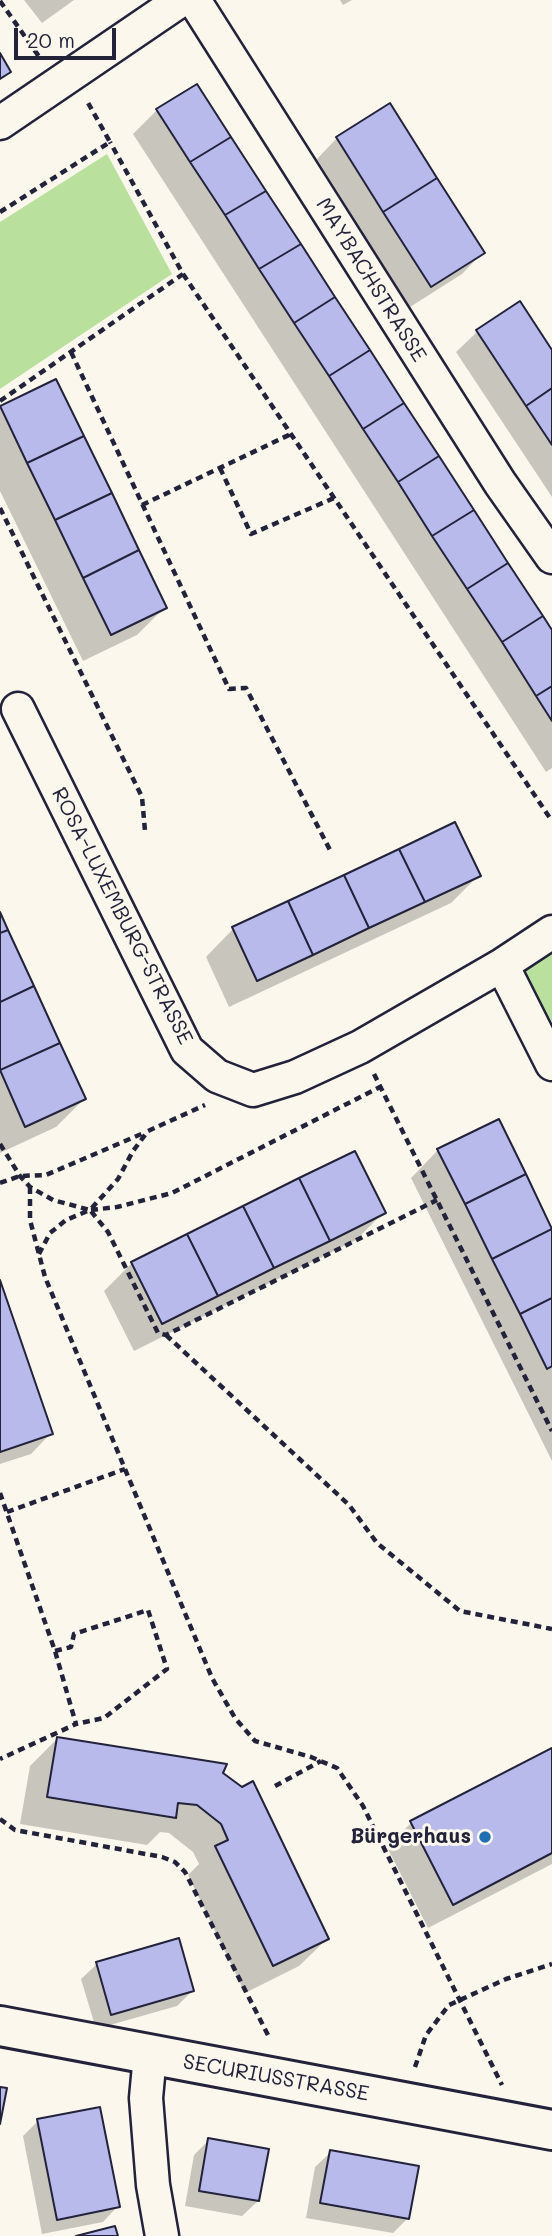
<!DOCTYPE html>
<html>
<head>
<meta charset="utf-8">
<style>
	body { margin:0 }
	#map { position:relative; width:552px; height:2236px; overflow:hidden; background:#fbf7ec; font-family:Mali,sans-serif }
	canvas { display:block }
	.scale { position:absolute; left:14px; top:28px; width:102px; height:32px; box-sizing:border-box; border:4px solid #22223b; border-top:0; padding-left:9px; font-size:21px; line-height:24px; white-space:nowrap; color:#22223b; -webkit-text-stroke:5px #fbf7ec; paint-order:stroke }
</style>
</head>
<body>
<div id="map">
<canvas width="552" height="2236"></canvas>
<div class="scale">20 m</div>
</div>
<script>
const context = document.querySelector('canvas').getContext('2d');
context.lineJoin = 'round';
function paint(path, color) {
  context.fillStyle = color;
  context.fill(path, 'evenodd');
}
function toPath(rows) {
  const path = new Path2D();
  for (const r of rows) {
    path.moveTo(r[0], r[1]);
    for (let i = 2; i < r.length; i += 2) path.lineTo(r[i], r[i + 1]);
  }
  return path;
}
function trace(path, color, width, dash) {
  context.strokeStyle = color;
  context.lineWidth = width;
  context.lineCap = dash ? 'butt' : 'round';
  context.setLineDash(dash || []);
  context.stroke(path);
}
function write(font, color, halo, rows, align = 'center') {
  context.font = font + ' Mali,sans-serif';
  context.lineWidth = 6;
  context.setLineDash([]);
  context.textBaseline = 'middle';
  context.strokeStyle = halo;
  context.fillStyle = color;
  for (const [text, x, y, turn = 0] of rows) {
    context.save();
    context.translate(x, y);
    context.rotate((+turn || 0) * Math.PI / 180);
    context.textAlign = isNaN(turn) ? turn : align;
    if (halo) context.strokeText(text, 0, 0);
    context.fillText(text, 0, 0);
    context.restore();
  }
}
const green = toPath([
	[107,154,172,274,0,389,0,222],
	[552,952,552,1022,523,971]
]);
const shadow = toPath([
	[24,0,74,0,42,23],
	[340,0,352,0,343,5],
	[157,110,552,633,552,768,546,772,133,134],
	[337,138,482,253,462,274,410,307,317,159],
	[519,304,552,353,552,497,456,352,477,332],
	[55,381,165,607,137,635,83,661,0,491,0,408],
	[479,875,451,903,229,1007,206,957,233,929],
	[0,917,84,1099,56,1127,0,1153],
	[438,1150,552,1230,552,1461,411,1178],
	[384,1212,356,1240,134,1351,104,1291,132,1263],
	[0,1285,51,1433,31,1454,0,1464],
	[58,1738,221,1773,327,1939,299,1966,245,1993,188,1875,199,1864,193,1852,169,1833,160,1832,147,1845,20,1824,30,1766],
	[552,1750,552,1864,428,1928,387,1847,411,1823],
	[97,1964,192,1991,177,2006,96,2029,81,1979],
	[38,2121,118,2206,103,2222,42,2234,23,2136],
	[209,2140,258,2201,242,2216,185,2206,194,2155],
	[331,2152,408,2218,393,2233,306,2218,315,2167]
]);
const building = toPath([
	[0,53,11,72,0,79,0,53],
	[197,84,231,137,190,162,156,109,197,84],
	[390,103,437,178,383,212,336,137,390,103],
	[231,137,266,191,225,215,190,162,231,137],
	[437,178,485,253,431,287,383,212,437,178],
	[266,191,301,244,259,269,225,215,266,191],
	[301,244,335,297,294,323,259,269,301,244],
	[335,297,370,350,329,376,294,323,335,297],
	[520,301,552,350,552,388,526,406,476,330,520,301],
	[370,350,404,403,363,429,329,376,370,350],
	[56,379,84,436,27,463,0,406,56,379],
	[552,388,552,445,526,406,552,388],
	[404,403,439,456,398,482,363,429,404,403],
	[84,436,112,493,55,520,27,463,84,436],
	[439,456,474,510,432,536,398,482,439,456],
	[112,493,139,550,83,578,55,520,112,493],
	[474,510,508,563,467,589,432,536,474,510],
	[139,550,167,608,111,635,83,578,139,550],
	[508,563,543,616,502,642,467,589,508,563],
	[543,616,552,630,552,686,536,696,502,642,543,616],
	[552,686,552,721,536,696,552,686],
	[455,822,481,876,425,902,399,849,455,822],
	[399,849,425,902,369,928,344,875,399,849],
	[344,875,369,928,313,955,288,901,344,875],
	[288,901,313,955,257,981,232,927,288,901],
	[0,912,8,930,0,933,0,912],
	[8,930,34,986,0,1002,0,933,8,930],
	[34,986,60,1043,0,1070,0,1002,34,986],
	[60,1043,86,1099,25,1127,0,1070,60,1043],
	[499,1119,526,1174,465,1204,437,1149,499,1119],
	[355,1151,386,1213,330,1241,299,1178,355,1151],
	[526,1174,552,1229,492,1259,465,1204,526,1174],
	[299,1178,330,1241,274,1268,243,1206,299,1178],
	[243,1206,274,1268,218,1296,187,1234,243,1206],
	[552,1229,552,1298,520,1314,492,1259,552,1229],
	[187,1234,218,1296,162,1324,131,1262,187,1234],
	[0,1280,53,1434,0,1452,0,1280],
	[552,1298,552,1366,547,1369,520,1314,552,1298],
	[57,1737,227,1764,223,1773,242,1787,253,1781,329,1939,273,1966,215,1846,228,1840,221,1824,197,1805,178,1803,176,1818,47,1797,57,1737],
	[552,1748,552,1853,453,1905,410,1821,552,1748],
	[179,1938,194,1991,111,2015,96,1962,179,1938],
	[0,2087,7,2088,0,2124,0,2087],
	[100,2107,120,2207,57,2220,37,2119,100,2107],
	[208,2138,269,2149,259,2201,199,2191,208,2138],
	[330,2150,419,2166,409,2219,320,2203,330,2150],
	[115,2226,118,2236,76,2236,115,2226]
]);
const path = toPath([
	[0,1,40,58],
	[0,212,110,142,87,101],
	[183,274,552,821],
	[71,352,229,689,246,688,330,850],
	[0,401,183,274,110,142],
	[220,468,251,534,334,498],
	[142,505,291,434],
	[0,508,142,797,145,831],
	[374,1074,552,1431],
	[0,1144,20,1176,30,1187,53,1200,90,1210,118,1179,133,1151,148,1131,205,1105],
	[0,1183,20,1176,46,1175,146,1132],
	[30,1187,30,1220,45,1277,212,1678,235,1718,255,1741,311,1757,337,1768,363,1806,502,2085],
	[91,1210,117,1207,172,1193,380,1087],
	[39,1254,50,1233,66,1220,90,1210,108,1232,158,1333,166,1335,437,1200],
	[166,1335,349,1505,377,1543,460,1611,552,1629],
	[0,1493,55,1651,76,1724,0,1759],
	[7,1512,125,1469],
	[55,1651,71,1647,74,1634,148,1610,167,1669,104,1718,76,1724],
	[275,1786,321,1761],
	[0,1819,15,1830,162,1857,175,1862,185,1872,270,2039],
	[415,2067,426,2035,449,2005,506,1979,552,1964]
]);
const minor = toPath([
	[194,0,500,483,552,557],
	[0,123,181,0],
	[18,709,187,1050,217,1076,253,1090,295,1077,360,1047,502,965,552,932],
	[502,965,552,1064],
	[150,2055,146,2098,153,2185,162,2236]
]);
const tertiary = toPath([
	[0,2026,552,2130]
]);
const markers = [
	[485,1837,7,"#1f6fb2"]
];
const streetNames = [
	["MAYBACHSTRASSE",371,280,58],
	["ROSA-LUXEMBURG-STRASSE",122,916,63],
	["SECURIUSSTRASSE",276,2078,10]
];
const poiNames = [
	["Bürgerhaus",471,1837]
];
paint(green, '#b9e19d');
paint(shadow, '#0003');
paint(building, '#b8baec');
trace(building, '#22223b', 2);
trace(minor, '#22223b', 37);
trace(tertiary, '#22223b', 44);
trace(path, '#22223b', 4.5, [7, 5]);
trace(minor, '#fbf7ec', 32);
trace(tertiary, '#fbf7ec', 38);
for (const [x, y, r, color] of markers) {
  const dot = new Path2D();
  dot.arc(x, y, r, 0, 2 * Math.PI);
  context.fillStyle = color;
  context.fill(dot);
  trace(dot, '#fbf7ec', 2.5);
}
write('21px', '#22223b', '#fbf7ec', streetNames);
write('bold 21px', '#22223b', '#fbf7ec', poiNames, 'right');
</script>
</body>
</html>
